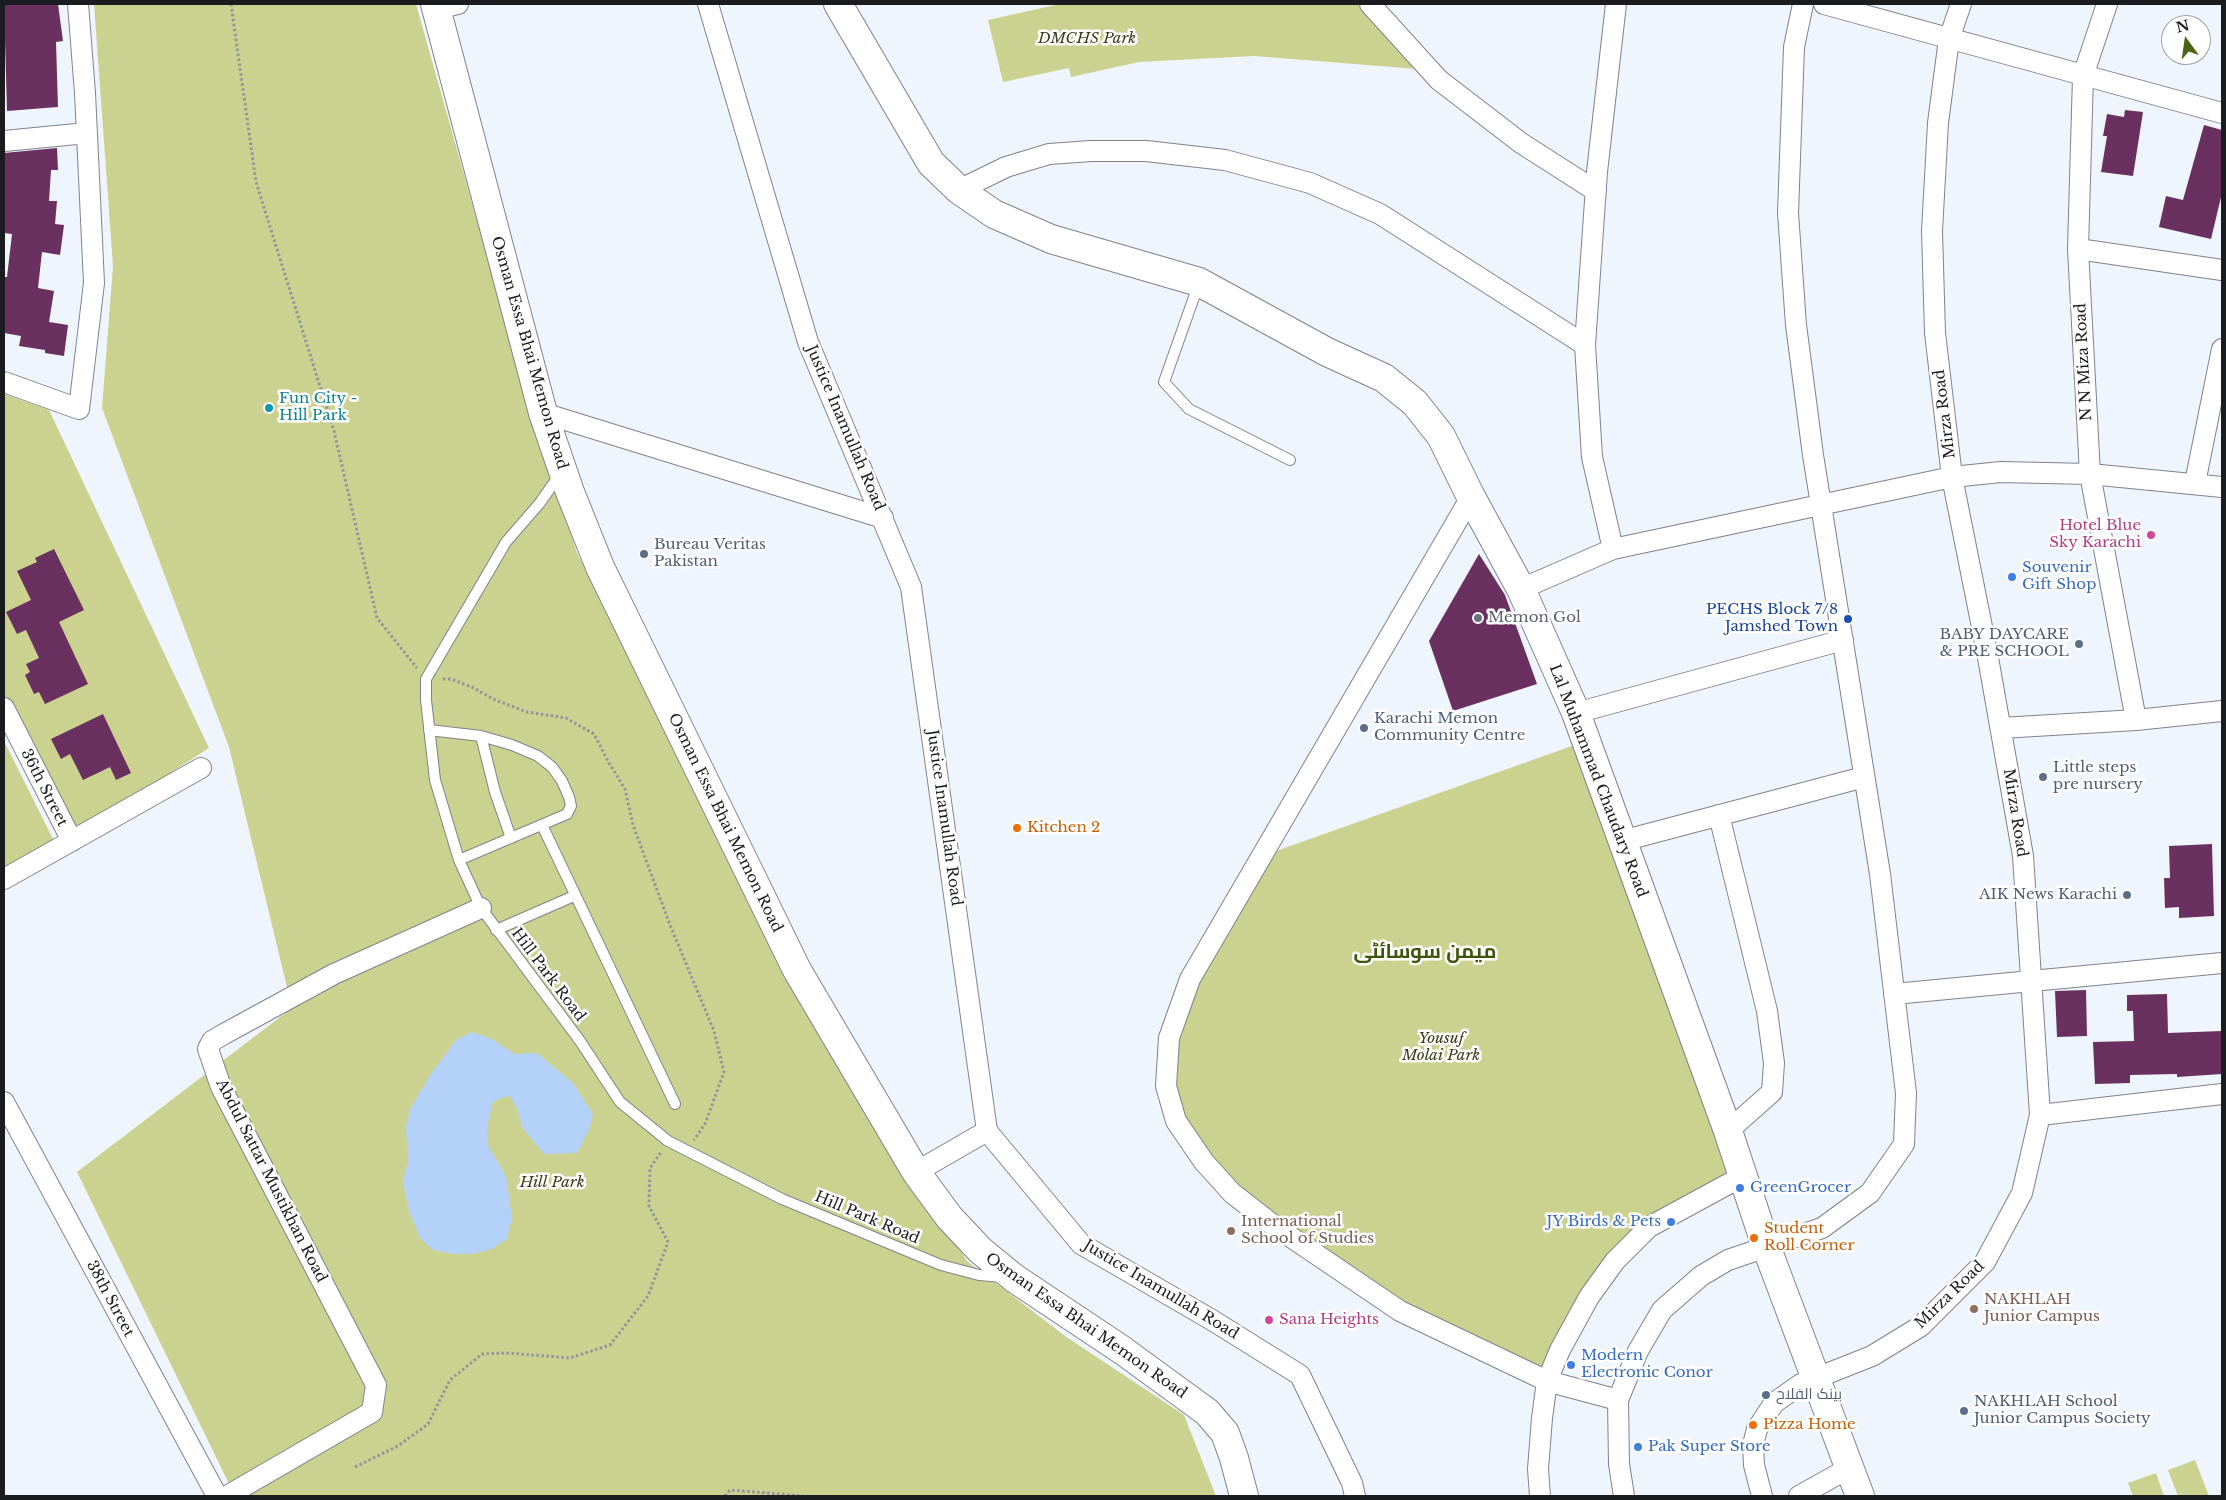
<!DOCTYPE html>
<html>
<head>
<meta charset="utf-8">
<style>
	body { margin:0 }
	#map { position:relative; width:2226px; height:1500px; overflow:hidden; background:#eff5fd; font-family:"Libre Baskerville",serif }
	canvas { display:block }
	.frame { position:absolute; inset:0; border:5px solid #1a1c1f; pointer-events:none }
	.north { position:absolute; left:2161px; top:15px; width:50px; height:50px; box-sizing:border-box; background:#fff; border:1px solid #a3a4a5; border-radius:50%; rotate:346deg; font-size:14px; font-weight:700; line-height:20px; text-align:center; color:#1a1c1f }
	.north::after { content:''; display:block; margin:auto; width:18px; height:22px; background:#496415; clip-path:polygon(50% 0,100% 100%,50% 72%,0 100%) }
</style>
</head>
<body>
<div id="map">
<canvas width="2226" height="1500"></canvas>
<div class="frame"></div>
<div class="north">N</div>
</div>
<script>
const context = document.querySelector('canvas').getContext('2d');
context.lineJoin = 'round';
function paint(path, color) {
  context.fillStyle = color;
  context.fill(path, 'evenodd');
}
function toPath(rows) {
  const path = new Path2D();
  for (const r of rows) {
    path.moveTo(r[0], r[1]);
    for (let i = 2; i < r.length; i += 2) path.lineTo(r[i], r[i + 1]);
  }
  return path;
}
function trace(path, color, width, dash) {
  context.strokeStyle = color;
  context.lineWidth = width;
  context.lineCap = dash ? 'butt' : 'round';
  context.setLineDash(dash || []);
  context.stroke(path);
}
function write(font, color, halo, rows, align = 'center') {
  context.font = font + ' "Libre Baskerville",Cairo,serif';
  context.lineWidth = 5;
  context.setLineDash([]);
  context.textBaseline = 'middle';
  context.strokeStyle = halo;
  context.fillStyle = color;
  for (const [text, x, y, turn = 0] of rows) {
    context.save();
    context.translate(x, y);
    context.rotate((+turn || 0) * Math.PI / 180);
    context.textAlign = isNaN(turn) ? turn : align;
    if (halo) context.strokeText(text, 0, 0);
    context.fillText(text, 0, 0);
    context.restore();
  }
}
const green = toPath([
	[94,4,416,4,517,363,577,553,841,1062,967,1261,1065,1336,1184,1415,1216,1496,235,1496,77,1172,292,1008,229,747,102,408,113,266],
	[1060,4,1370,4,1430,70,1254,56,1139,62,1071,77,1069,68,1003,82,988,20],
	[4,394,49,410,209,748,79,832,72,829,4,695],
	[4,741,55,843,4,873],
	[1586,741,1743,1177,1615,1261,1547,1381,1400,1311,1273,1225,1176,1121,1169,1038,1262,856],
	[2195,1460,2209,1496,2178,1496,2168,1470],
	[2156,1473,2164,1496,2133,1496,2128,1483]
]);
const water = toPath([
	[472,1032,490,1038,515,1054,537,1053,573,1083,593,1114,589,1130,577,1153,544,1154,522,1127,517,1108,509,1095,493,1102,487,1128,488,1145,506,1176,512,1218,507,1239,492,1249,473,1254,453,1254,433,1250,420,1238,409,1211,403,1182,408,1162,406,1127,410,1109,432,1072,456,1040]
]);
const building = toPath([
	[4,4,58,4,63,41,56,42,58,107,7,111],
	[2125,110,2143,112,2133,176,2101,172,2107,136,2103,136,2107,114,2124,117],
	[2204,125,2222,130,2222,193,2211,239,2159,227,2166,196,2183,200],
	[57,148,58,170,51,170,49,201,57,201,55,224,64,225,60,255,42,252,38,288,54,291,49,322,68,325,64,356,45,353,45,350,19,346,21,336,4,333,4,277,7,277,12,234,4,233,4,153],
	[54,549,84,610,59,622,88,684,45,704,39,692,34,694,25,675,30,672,26,664,39,658,26,630,17,634,6,612,31,600,17,571,37,562,35,558],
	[1479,554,1505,595,1537,684,1453,711,1429,641],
	[103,714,131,773,116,780,110,767,83,780,70,754,61,759,51,739],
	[2212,844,2214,916,2179,918,2179,907,2165,908,2164,878,2170,878,2169,846],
	[2086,990,2087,1036,2057,1037,2055,991],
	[2167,994,2168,1033,2222,1031,2222,1074,2177,1077,2177,1074,2130,1075,2130,1083,2095,1084,2093,1042,2134,1041,2133,1011,2127,1011,2127,995]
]);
const path = toPath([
	[231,4,256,182,334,431,377,618,417,668],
	[443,679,451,679,474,688,493,699,527,712,566,718,594,734,609,763,625,789,633,825,670,925,714,1031,724,1072,705,1124,694,1140],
	[355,1467,398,1446,428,1424,450,1380,482,1354,507,1353,570,1358,610,1345,648,1296,668,1242,649,1206,650,1168,661,1152],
	[725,1496,730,1490,803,1496]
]);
const lane = toPath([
	[1199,283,1164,382,1189,409,1290,460],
	[561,473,539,504,506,542,426,679,426,700,435,780,459,860,481,908,580,1041,620,1102,668,1141,782,1199,941,1265,979,1275,1003,1277],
	[429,730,481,736,512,745,538,756,552,767,562,781,569,797,571,806,567,814,459,860],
	[481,736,495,792,511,838],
	[542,825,675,1104],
	[496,930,574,896]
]);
const street = toPath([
	[708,4,808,342,911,587,987,1131,1081,1244,1212,1320,1300,1375,1352,1483,1355,1496],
	[1370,4,1439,80,1521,143,1596,191],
	[1824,4,2222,113],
	[2107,4,2083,76,2078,249,2090,474,2136,720],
	[436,9,458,4],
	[4,141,87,133],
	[959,190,1006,167,1049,154,1091,151,1146,151,1225,160,1310,183,1380,214,1585,345],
	[2078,249,2222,270],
	[4,382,79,409,94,283,85,93,78,4],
	[543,413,883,518],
	[2195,483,2222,349],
	[1471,497,1190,979,1169,1038,1166,1086,1176,1121,1204,1162,1232,1193,1273,1225,1400,1311,1547,1381,1618,1400],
	[1613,549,1592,457,1585,345,1597,172,1616,4],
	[1521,589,1613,549,1952,477,2001,472,2090,474,2222,487],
	[4,708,72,841],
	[1576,713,1843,640],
	[2001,728,2136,720,2222,711],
	[1719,815,1767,1011,1774,1063,1772,1092,1728,1131],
	[1622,841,1864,777],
	[4,879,201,768],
	[1894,994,2222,963],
	[4,1102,217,1496],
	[2040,1115,2222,1094],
	[916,1172,987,1131],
	[227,1496,372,1412,376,1385,221,1087,208,1049,212,1041,224,1034,334,974,481,908],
	[1540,1496,1538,1469,1542,1418,1547,1381,1560,1350,1589,1297,1615,1261,1649,1227,1743,1176],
	[1624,1496,1619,1464,1618,1400,1638,1351,1662,1310,1701,1276,1728,1260,1822,1228,1870,1193,1904,1144,1906,1093,1880,874,1813,455,1796,325,1788,213,1794,47,1803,4],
	[1762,1496,1754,1465,1753,1445,1757,1429,1774,1403,1801,1384,1872,1356,1921,1326,1985,1262,2022,1193,2040,1115,2023,856,1987,652,1952,477,1935,333,1932,231,1938,123,1949,39,1961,4],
	[1799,1496,1849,1468]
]);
const secondary = toPath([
	[435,4,543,413,570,492,600,567,797,970,916,1172,949,1217,980,1250,1014,1278,1122,1350,1207,1412,1225,1433,1234,1458,1244,1496],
	[838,4,931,163,959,190,994,214,1051,239,1199,282,1327,352,1384,378,1415,403,1441,436,1471,497,1521,589,1576,713,1728,1131,1766,1246,1860,1496]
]);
const markers = [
	[269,408,5,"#0f9aa8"],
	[2151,535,5,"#d1479c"],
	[644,554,5,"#5c6f8a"],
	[2012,577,5,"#3f7fe0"],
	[1478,618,5,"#6b7280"],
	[1848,619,5,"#1a4fb4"],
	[2079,644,5,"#5c6f8a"],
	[1364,728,5,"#5c6f8a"],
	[2043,777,5,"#5c6f8a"],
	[1017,828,5,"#e8710a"],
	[2127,895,5,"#5c6f8a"],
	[1740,1188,5,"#3f7fe0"],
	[1671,1222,5,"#3f7fe0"],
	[1231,1231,5,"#8d6e63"],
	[1754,1238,5,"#e8710a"],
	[1974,1309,5,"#8d6e63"],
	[1269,1320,5,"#d1479c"],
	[1571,1365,5,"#3f7fe0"],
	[1766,1395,5,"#5c6f8a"],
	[1964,1411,5,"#5c6f8a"],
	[1753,1425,5,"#e8710a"],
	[1638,1447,5,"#3f7fe0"]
];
const parkNames = [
	["DMCHS Park",1087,39],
	["Yousuf",1441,1039],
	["Molai Park",1441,1056],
	["Hill Park",552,1183]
];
const streetNames = [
	["Osman Essa Bhai Memon Road",529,353,74],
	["N N Miza Road",2084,362,-93],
	["Mirza Road",1945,414,-97],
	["Justice Inamullah Road",845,428,67],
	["Lal Muhammad Chaudary Road",1598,781,69],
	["36th Street",44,788,63],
	["Mirza Road",2015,813,81],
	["Justice Inamullah Road",944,818,82],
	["Osman Essa Bhai Memon Road",725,823,64],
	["Hill Park Road",548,975,53],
	["Abdul Sattar Mustikhan Road",271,1181,63],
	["Hill Park Road",867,1218,23],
	["Justice Inamullah Road",1161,1290,31],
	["Mirza Road",1950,1295,-44],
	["38th Street",110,1299,62],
	["Osman Essa Bhai Memon Road",1086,1326,35]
];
const cultureNames = [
	["Fun City -",279,399],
	["Hill Park",279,416]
];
const hotelNames = [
	["Hotel Blue",2141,526],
	["Sky Karachi",2141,543],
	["Sana Heights",1279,1320,"left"]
];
const serviceNames = [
	["Bureau Veritas",654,545],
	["Pakistan",654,562],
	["BABY DAYCARE",2069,635,"right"],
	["& PRE SCHOOL",2069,652,"right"],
	["Karachi Memon",1374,719],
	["Community Centre",1374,736],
	["Little steps",2053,768],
	["pre nursery",2053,785],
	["AIK News Karachi",2117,895,"right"],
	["بینک الفلاح",1776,1395],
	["NAKHLAH School",1974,1402],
	["Junior Campus Society",1974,1419]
];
const shopNames = [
	["Souvenir",2022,568],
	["Gift Shop",2022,585],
	["GreenGrocer",1750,1188],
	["JY Birds & Pets",1661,1222,"right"],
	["Modern",1581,1356],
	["Electronic Conor",1581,1373],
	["Pak Super Store",1648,1447]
];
const transitNames = [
	["PECHS Block 7/8",1838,610],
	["Jamshed Town",1838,627]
];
const worshipNames = [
	["Memon Gol",1488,618]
];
const foodNames = [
	["Kitchen 2",1027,828],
	["Student",1764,1229],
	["Roll Corner",1764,1246],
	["Pizza Home",1763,1425]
];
const educationNames = [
	["International",1241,1222],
	["School of Studies",1241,1239],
	["NAKHLAH",1984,1300],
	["Junior Campus",1984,1317]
];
const districtNames = [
	["میمن سوسائٹی",1425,952]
];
paint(green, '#cbd18e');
paint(water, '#b4d2f9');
paint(building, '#6a3060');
trace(lane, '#7e838b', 12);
trace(street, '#7e838b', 22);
trace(secondary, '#7e838b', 30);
trace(path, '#92969c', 3, [2.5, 2.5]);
trace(lane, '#fff', 10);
trace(street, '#fff', 20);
trace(secondary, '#fff', 28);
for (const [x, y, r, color] of markers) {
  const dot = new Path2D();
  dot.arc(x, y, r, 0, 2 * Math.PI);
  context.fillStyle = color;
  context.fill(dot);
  trace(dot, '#fff', 2);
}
write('italic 15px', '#393c18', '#fff', parkNames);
write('15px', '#1a1c1f', '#fff', streetNames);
write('15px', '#0d838f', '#fff', cultureNames, 'left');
write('15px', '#b23c85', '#fff', hotelNames, 'right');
write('15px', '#4e5e75', '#fff', serviceNames, 'left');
write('15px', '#366cbe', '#fff', shopNames, 'left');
write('15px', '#164399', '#fff', transitNames, 'right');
write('15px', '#5b616d', '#fff', worshipNames, 'left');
write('15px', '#c56008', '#fff', foodNames, 'left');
write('15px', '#785e54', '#fff', educationNames, 'left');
write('bold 20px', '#3d550a', '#fff', districtNames);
</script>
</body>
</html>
